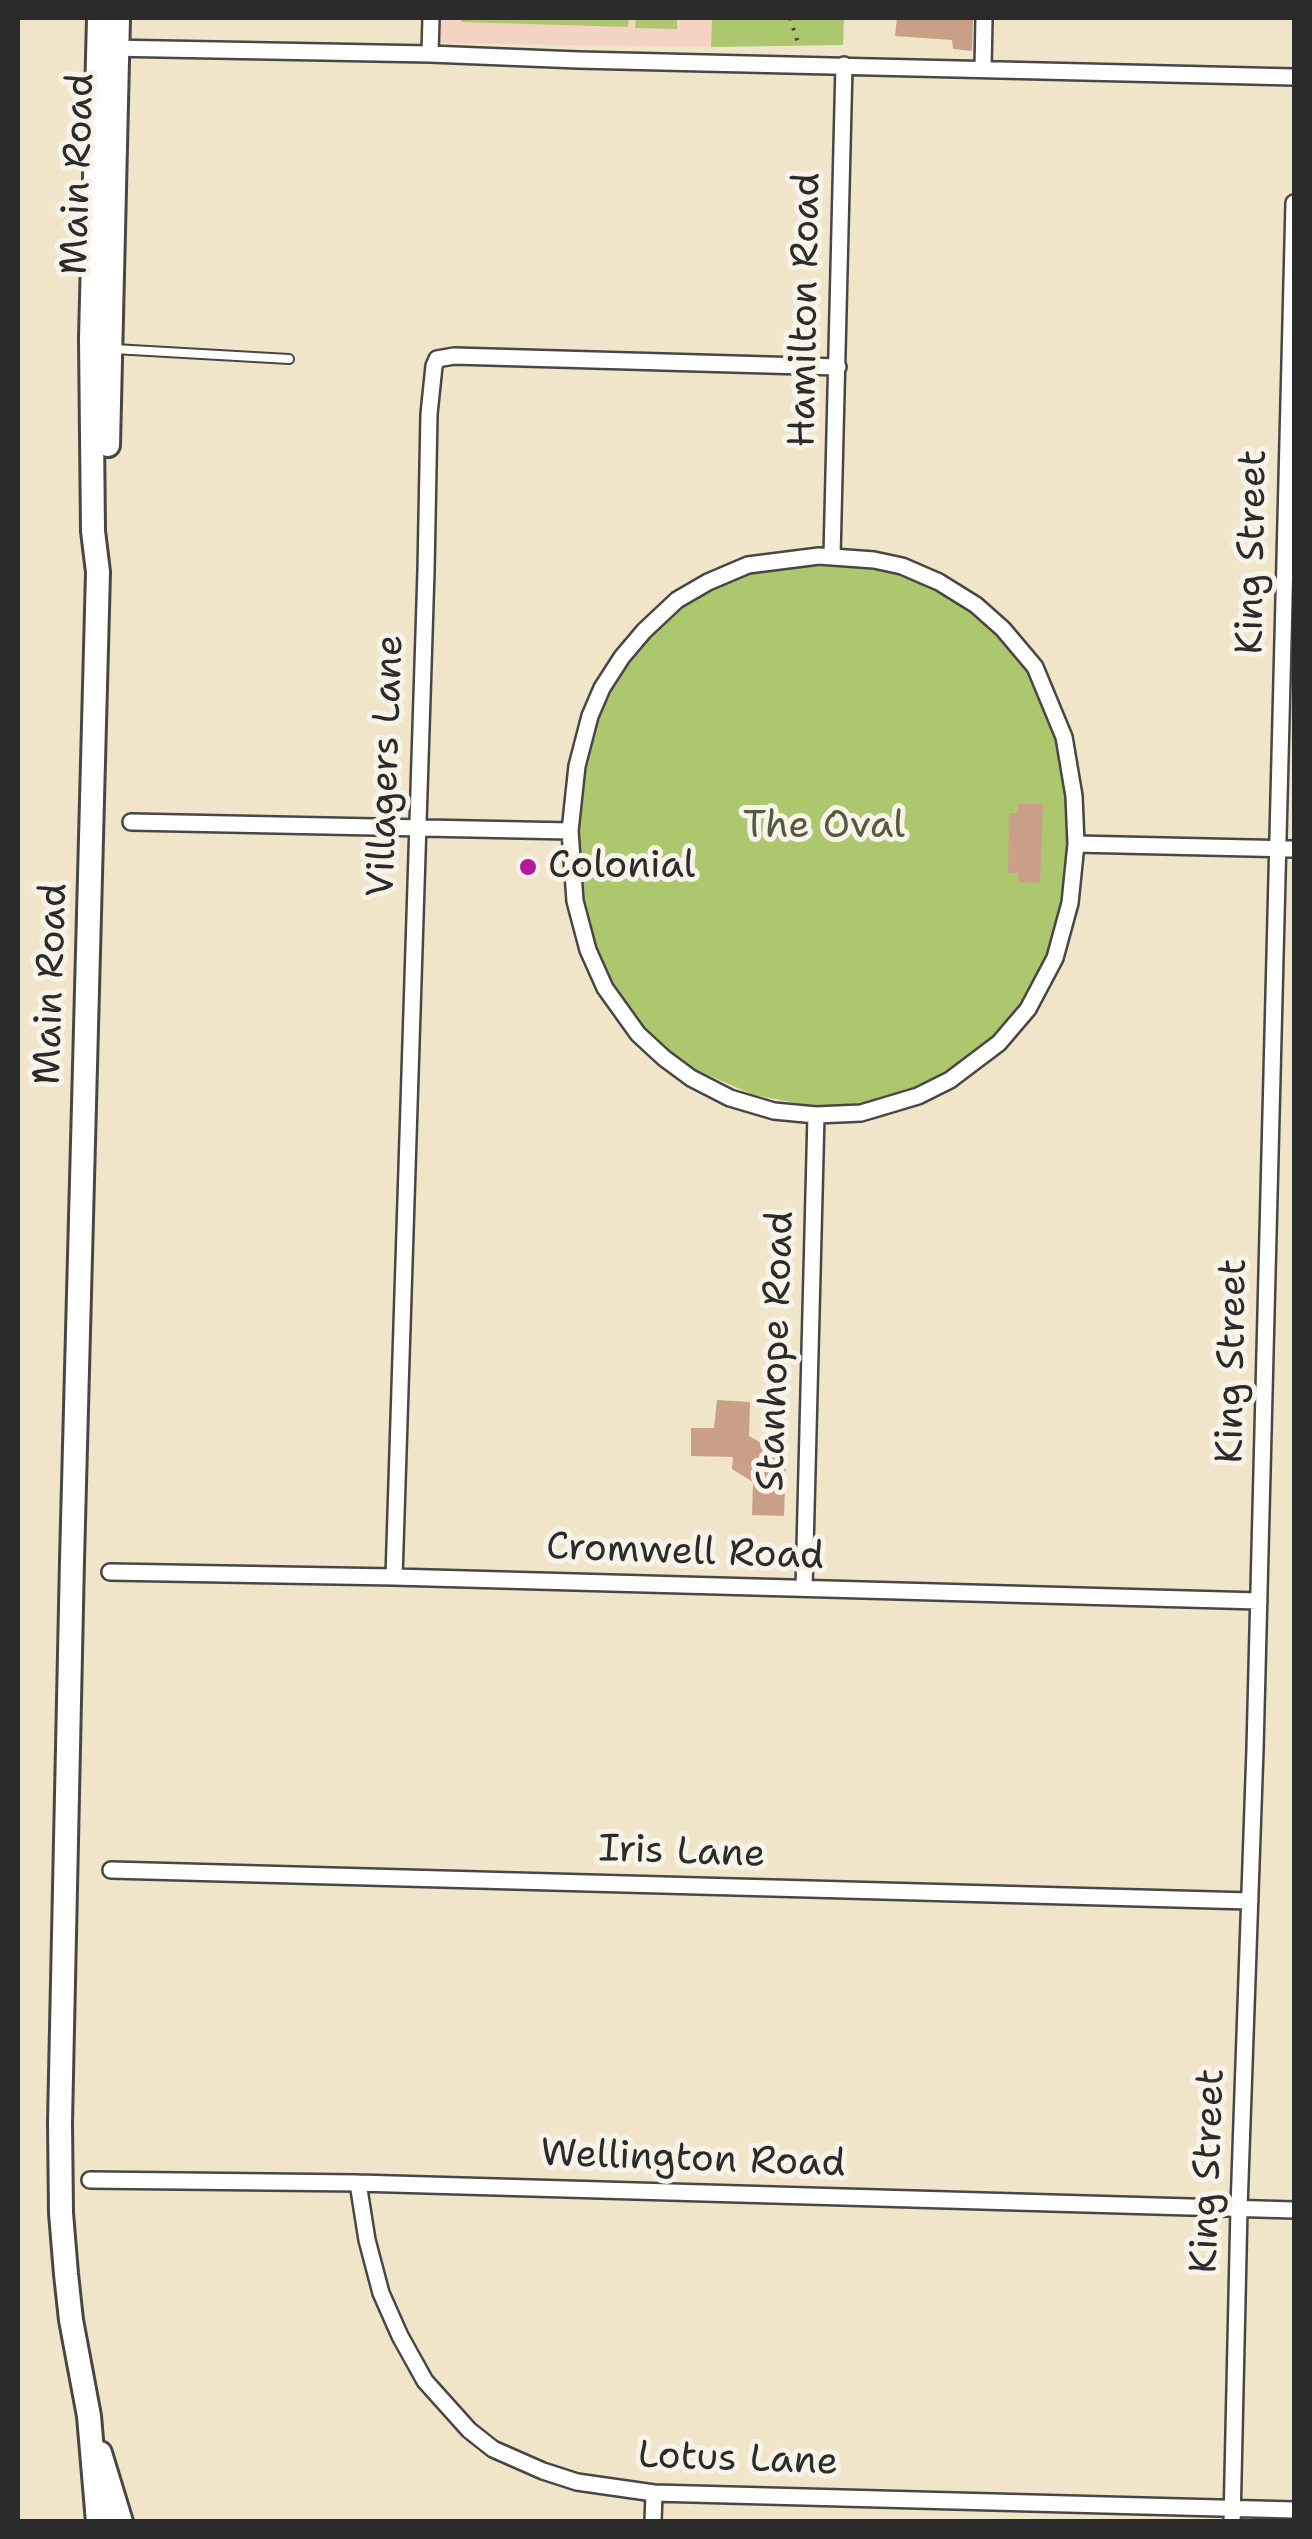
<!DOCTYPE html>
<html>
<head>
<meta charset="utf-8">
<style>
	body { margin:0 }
	#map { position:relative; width:1312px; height:2539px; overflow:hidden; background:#f0e4c9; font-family:"Shantell Sans",sans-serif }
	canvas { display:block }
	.frame { position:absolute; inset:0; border:20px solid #2b2b2b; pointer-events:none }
</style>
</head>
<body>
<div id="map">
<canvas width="1312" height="2539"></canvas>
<div class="frame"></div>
</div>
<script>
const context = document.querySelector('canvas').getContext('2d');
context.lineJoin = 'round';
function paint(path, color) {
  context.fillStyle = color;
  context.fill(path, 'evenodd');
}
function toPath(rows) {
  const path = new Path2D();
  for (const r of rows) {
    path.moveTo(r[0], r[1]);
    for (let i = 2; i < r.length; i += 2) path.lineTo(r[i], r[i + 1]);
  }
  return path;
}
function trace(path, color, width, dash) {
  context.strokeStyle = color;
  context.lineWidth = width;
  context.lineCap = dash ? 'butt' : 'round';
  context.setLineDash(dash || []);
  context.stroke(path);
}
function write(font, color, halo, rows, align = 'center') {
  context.font = font + ' "Shantell Sans",sans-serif';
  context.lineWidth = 10;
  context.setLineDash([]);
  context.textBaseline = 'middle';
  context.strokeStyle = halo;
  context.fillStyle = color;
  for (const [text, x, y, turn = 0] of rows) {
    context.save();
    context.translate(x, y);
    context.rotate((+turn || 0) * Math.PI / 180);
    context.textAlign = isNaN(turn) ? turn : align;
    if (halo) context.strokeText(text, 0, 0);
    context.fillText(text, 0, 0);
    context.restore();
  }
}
const built = toPath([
	[437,18,712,18,711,47,436,43]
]);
const green = toPath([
	[461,18,629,18,628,27,461,22],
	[636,18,677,18,677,29,635,28],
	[712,18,844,18,843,45,711,47],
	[831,553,943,578,1037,662,1067,742,1071,888,1054,958,1025,1017,933,1083,877,1101,817,1107,754,1095,694,1069,651,1036,610,984,592,936,578,870,572,824,583,759,604,692,639,642,690,591,759,563]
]);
const building = toPath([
	[897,18,973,18,972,51,953,49,952,40,895,36],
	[1018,804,1043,804,1040,883,1018,882,1018,873,1008,873,1009,813,1018,813],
	[717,1400,750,1402,749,1436,786,1457,784,1516,752,1515,753,1482,732,1469,733,1457,691,1456,691,1428,714,1428]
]);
const path = toPath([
	[790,18,799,46]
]);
const lane = toPath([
	[114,349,289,359]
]);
const street = toPath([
	[109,48,430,54,578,60,1294,77],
	[430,54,431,18],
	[983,69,984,18],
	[819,556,874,560,902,566,939,582,976,605,1003,629,1035,667,1064,737,1074,796,1076,844,1070,903,1055,958,1028,1009,999,1043,950,1080,918,1096,861,1113,816,1115,774,1111,730,1098,691,1078,664,1058,638,1034,605,988,588,950,575,901,570,831,577,766,590,716,602,688,622,657,644,631,677,600,708,582,748,565,819,556],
	[832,556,844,65],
	[131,822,570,831],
	[1076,844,1294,849],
	[110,1572,394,1577,1259,1601],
	[394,1577,426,571,429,414,434,366,437,359,454,356,838,367],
	[804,1588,816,1115],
	[111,1870,1250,1901],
	[90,2180,358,2183,1294,2210],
	[358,2183,367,2240,381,2293,400,2336,425,2381,469,2430,493,2449,543,2471,577,2482,654,2493,1294,2510],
	[653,2522,654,2493],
	[1232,2522,1239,2208,1255,1749,1294,203]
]);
const secondary = toPath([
	[108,445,118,18],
	[100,2453,121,2522],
	[98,2522,89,2416,71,2320,66,2274,61,2213,60,2122,72,1560,98,572,93,531,91,338,99,18]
]);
const markers = [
	[528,867,10,"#b5179e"]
];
const streetNames = [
	["Main Road",79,174,-88],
	["Hamilton Road",806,310,-89],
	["King Street",1253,552,-89],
	["Villagers Lane",387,766,-88],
	["Main Road",52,984,-88],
	["Stanhope Road",777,1351,-88],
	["King Street",1233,1361,-89],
	["Cromwell Road",685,1553,2],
	["Iris Lane",682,1853,2],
	["Wellington Road",693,2160,2],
	["King Street",1209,2171,-88],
	["Lotus Lane",738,2460,2]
];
const parkNames = [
	["The Oval",824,827]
];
const poiNames = [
	["Colonial",548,867]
];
paint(built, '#f5d3c2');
paint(green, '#acc76e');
paint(building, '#c99f87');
trace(lane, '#494743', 12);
trace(street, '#494743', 20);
trace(secondary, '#494743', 28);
trace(path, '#494743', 4, [2.5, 8]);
trace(lane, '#fff', 8);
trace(street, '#fff', 15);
trace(secondary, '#fff', 22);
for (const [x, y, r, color] of markers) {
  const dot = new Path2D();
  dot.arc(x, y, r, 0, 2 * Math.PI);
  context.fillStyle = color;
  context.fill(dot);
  trace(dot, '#f7f3e8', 4);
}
write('38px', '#2b2b2b', '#f7f3e8', streetNames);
write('38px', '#525a3f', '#f7f3e8', parkNames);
write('38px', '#2b2b2b', '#f7f3e8', poiNames, 'left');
</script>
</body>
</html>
